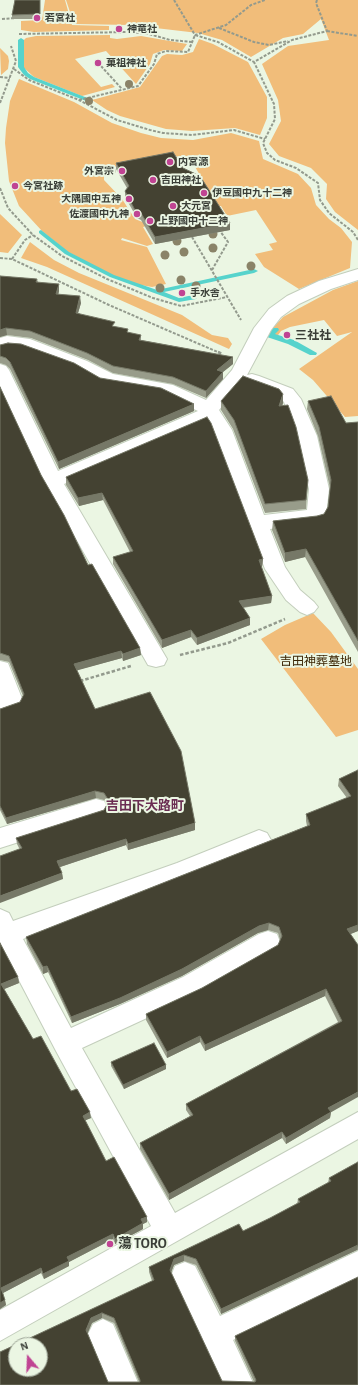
<!DOCTYPE html>
<html>
<head>
<meta charset="utf-8">
<style>
	body { margin:0 }
	#map { position:relative; width:358px; height:1385px; overflow:hidden; background:#ebf6e3; font-family:"Alegreya Sans",sans-serif }
	canvas { display:block }
	.north { position:absolute; left:8px; top:1337px; width:40px; height:40px; box-sizing:border-box; background:#ebf6e3; border:1px solid #a4ac9e; border-radius:50%; rotate:341deg; font-size:11px; font-weight:700; line-height:16px; text-align:center; color:#3a3e37 }
	.north::after { content:''; display:block; margin:auto; width:14px; height:18px; background:#c04493; clip-path:polygon(50% 0,100% 100%,50% 72%,0 100%) }
</style>
</head>
<body>
<div id="map">
<canvas width="358" height="1385"></canvas>
<div class="north">N</div>
</div>
<script>
const context = document.querySelector('canvas').getContext('2d');
context.lineJoin = 'round';
function paint(path, color) {
  context.fillStyle = color;
  context.fill(path, 'evenodd');
}
function toPath(rows) {
  const path = new Path2D();
  for (const r of rows) {
    path.moveTo(r[0], r[1]);
    for (let i = 2; i < r.length; i += 2) path.lineTo(r[i], r[i + 1]);
  }
  return path;
}
function trace(path, color, width, dash) {
  context.strokeStyle = color;
  context.lineWidth = width;
  context.lineCap = dash ? 'butt' : 'round';
  context.setLineDash(dash || []);
  context.stroke(path);
}
function write(font, color, halo, rows, align = 'center') {
  context.font = font + ' "Alegreya Sans","Noto Sans JP",sans-serif';
  context.lineWidth = 4;
  context.setLineDash([]);
  context.textBaseline = 'middle';
  context.strokeStyle = halo;
  context.fillStyle = color;
  for (const [text, x, y, turn = 0] of rows) {
    context.save();
    context.translate(x, y);
    context.rotate((+turn || 0) * Math.PI / 180);
    context.textAlign = isNaN(turn) ? turn : align;
    if (halo) context.strokeText(text, 0, 0);
    context.fillText(text, 0, 0);
    context.restore();
  }
}
const green = toPath([
	[45,0,65,0,72,25,109,26,109,30,34,32,21,30,21,21,42,20],
	[66,0,358,0,358,230,335,212,326,199,327,184,311,168,279,156,269,144,281,121,278,100,262,64,288,46,329,40,321,19,303,34,283,38,251,57,222,40,198,33,130,25,74,24],
	[110,35,110,38,117,39,141,36,187,44,182,51,164,50,153,54,150,64,136,84,106,51,75,59,101,87,112,84,115,87,82,96,34,77,23,67,22,42,26,38,36,36],
	[199,39,213,44,248,62,267,97,267,118,260,135,235,128,192,131,166,129,120,116,107,110,92,100,140,87,162,56,167,54,182,55,193,52],
	[0,48,8,56,9,61,8,69,1,75],
	[19,79,74,102,112,123,141,133,161,138,193,140,231,133,259,141,263,159,298,174,311,188,316,205,329,219,341,228,352,242,350,268,299,289,264,267,255,254,273,250,269,244,277,242,256,210,227,216,221,206,213,207,215,201,194,165,174,155,104,169,104,180,122,199,135,219,150,225,143,227,153,244,147,246,122,238,121,240,147,247,166,284,152,287,135,284,112,275,68,252,42,231,19,206,9,181,5,143,6,128,10,101],
	[0,214,22,235,8,253,0,252],
	[30,242,54,260,79,273,182,315,212,335,228,338,232,344,229,349,47,267,21,258],
	[358,281,358,416,345,417,313,380,299,369,352,332,337,336,324,320,290,327,281,331,276,338,268,337,271,330,283,317,333,290],
	[313,613,331,632,358,669,358,730,336,737,261,639,285,625]
]);
const stream = toPath([
	[21,38,24,40,24,67,28,73,34,77,90,99,90,101,86,101,30,79,24,75,18,67,18,40,21,38],
	[41,230,69,252,114,275,157,290,254,269,258,271,254,273,164,292,179,298,193,295,197,297,196,299,179,302,110,277,65,254,39,233,39,231,41,230],
	[272,328,278,328,279,330,275,334,294,340,317,353,316,355,310,355,288,344,267,337,266,335,272,328]
]);
const pathFar1 = toPath([
	[174,0,195,35,226,25,251,5,265,0],
	[317,0,316,3,327,31,292,40,254,62,274,104,275,119,263,143,267,153,275,160,296,168,318,183,320,200,329,213,353,232,358,240],
	[2,19,16,18],
	[219,28,254,42,269,45,288,41],
	[327,31,358,36],
	[19,34,128,32,149,34,170,40,193,42],
	[101,66,122,89],
	[14,69,29,80,79,100,117,120,150,130,163,133,192,135,234,130,265,139],
	[0,77,10,78],
	[79,100,138,86,154,64,157,54,166,51,188,52,195,35,218,42,254,62],
	[0,103,16,61,11,46],
	[0,188,8,208,33,235,62,256,107,279,153,298,181,306,227,297],
	[192,237,241,320],
	[0,258,12,259,109,305,220,353],
	[12,259,25,240,33,235],
	[212,270,228,242,220,231]
]);
const path = toPath([
	[218,352,223,354],
	[180,655,228,643,285,619],
	[80,681,131,666]
]);
const minor = toPath([
	[358,269,358,280,331,289,299,304,281,317,271,330,247,375,252,374,259,376,293,389,301,399,317,436,329,489,326,516,323,521,316,523,270,529,285,567,300,590,314,602,318,607,314,612,307,615,300,612,286,600,265,569,212,430,207,422,64,484,167,659,164,665,156,667,148,665,43,481,0,389,0,364,6,366,9,370,58,471,198,411,162,394,101,383,75,369,22,349,9,348,0,351,0,338,7,336,30,339,87,361,113,374,173,385,206,400,232,370,254,328,269,309,287,296,319,281,358,269],
	[243,381,245,384,279,397,284,402,297,436,309,489,307,510,264,515,232,430,219,410,243,381],
	[0,661,8,663,23,701,20,707,0,714,0,661],
	[96,799,104,801,108,808,104,815,0,848,0,828,96,799],
	[259,830,267,833,271,840,267,847,193,877,23,939,71,1028,183,977,259,934,268,931,277,934,280,942,277,950,201,993,82,1048,175,1213,358,1112,358,1139,0,1341,0,1310,151,1226,56,1051,0,944,0,909,9,913,13,921,177,863,259,830],
	[358,1251,358,1280,233,1340,254,1385,223,1385,171,1276,175,1266,185,1262,195,1266,220,1316,358,1251],
	[103,1319,113,1324,139,1385,109,1385,88,1334,93,1324,103,1319]
]);
const trees = [
	[129,84,4],
	[89,101,4],
	[111,171,4.5],
	[213,234,4.5],
	[177,241,4.5],
	[213,248,4.5],
	[184,252,4.5],
	[165,255,4.5],
	[251,266,4.5],
	[181,280,4.5],
	[196,286,4.5],
	[160,288,4.5]
];
const wall = toPath([
	[15,0,40,0,40,19,12,19,12,15],
	[116,163,183,168,230,230,155,244,141,220,137,218,125,197,125,191,127,188,116,169],
	[0,276,37,279,38,282,59,291,58,294,81,303,78,313,115,327,128,333,141,335,141,340,233,357,233,364,223,372,223,379,206,398,173,384,113,373,88,360,31,338,7,335,0,337],
	[0,345,100,378,194,404,194,411,59,469,10,369,6,365,0,363],
	[0,387,41,475,88,565,140,648,141,655,123,661,122,658,77,670,95,709,195,823,195,830,128,850,126,845,60,867,62,873,63,879,19,848,17,844,16,838,104,810,107,804,104,800,96,798,7,824,0,810,0,709,20,702,23,696,9,662,0,660],
	[221,401,283,403,282,406,308,480,306,509,265,513,233,429,221,410],
	[308,401,346,423,358,422,358,652,305,557,285,562,272,530,273,521,317,516,324,514,328,507,330,488,318,436,307,409],
	[66,477,263,559,262,567,261,567,272,596,271,603,243,608,250,618,250,625,197,645,191,637,162,648,113,564,113,557,130,552,103,500,79,506,66,485],
	[358,770,358,931,350,934,358,945,330,1118,286,1144,282,1138,169,1200,140,1149,140,1143,190,1116,186,1110,186,1104,338,1022,325,996,205,1051,200,1042,167,1058,146,1020,146,1014,202,988,278,945,280,940,278,933,268,930,258,933,182,976,120,1004,72,1023,48,972,43,974,27,944,26,937,307,826,306,821,306,814,347,798,338,786,339,779],
	[0,943,18,977,19,983,4,989,33,1039,91,1118,85,1120,106,1161,147,1222,143,1224,143,1229,115,1244,113,1239,69,1262,69,1266,44,1279,41,1273,3,1293,6,1305,0,1309],
	[111,1062,166,1065,166,1069,124,1089,111,1066],
	[358,1162,358,1250,357,1250,221,1314,196,1265,184,1261,174,1265,171,1273,222,1381,254,1382,235,1341,235,1336,358,1385,0,1385,0,1352,152,1281,149,1272,149,1267,243,1231,270,1218,297,1204,298,1199,328,1183,329,1178],
	[102,1318,114,1323,139,1382,108,1382,87,1333,92,1323]
]);
const shadedWall = toPath([
	[230,223,230,230,155,244,155,237],
	[59,284,59,291,57,301,56,294],
	[80,296,81,303,76,320,76,313],
	[6,328,7,335,0,337,0,330],
	[233,357,233,364,223,372,223,379,206,398,206,391,217,370],
	[283,394,283,403,279,416,279,406],
	[194,404,194,411,59,469,58,462],
	[102,493,103,500,79,506,78,498],
	[306,549,305,557,285,562,285,553],
	[263,559,262,567,258,568,259,560],
	[272,596,271,603,238,608,239,601],
	[250,618,250,625,197,645,197,638],
	[191,630,191,637,162,648,162,640],
	[140,648,141,655,123,661,123,654],
	[121,651,122,658,75,671,74,664],
	[95,791,96,798,7,824,6,818],
	[195,823,195,830,128,850,128,844],
	[126,839,126,845,57,868,57,861],
	[62,873,63,879,0,903,0,896],
	[269,923,268,930,258,933,182,976,120,1004,72,1023,71,1017,259,926],
	[358,925,358,931,346,936,347,929],
	[47,966,48,972,43,974,43,967],
	[18,977,19,983,2,990,1,984],
	[326,989,325,996,205,1051,205,1045],
	[200,1036,200,1042,167,1058,167,1052],
	[166,1065,166,1069,124,1089,123,1085],
	[358,1092,358,1097,328,1114,328,1108],
	[90,1112,91,1118,84,1121,83,1116],
	[331,1112,330,1118,286,1144,286,1138],
	[282,1132,282,1138,169,1200,169,1194],
	[147,1217,147,1222,143,1224,143,1229,115,1244,115,1239,141,1219],
	[113,1234,113,1239,69,1262,69,1266,44,1279,43,1274,67,1257],
	[358,1245,357,1250,221,1314,221,1309],
	[184,1255,184,1261,174,1265,170,1275,170,1270,174,1259],
	[41,1268,41,1273,3,1293,1,1288],
	[5,1300,6,1305,0,1309,0,1303],
	[102,1313,102,1318,92,1323,87,1335,86,1330,91,1318]
]);
const building = toPath([
	[15,0,40,0,40,14,12,15,15,0],
	[173,152,183,168,200,176,230,223,155,237,141,213,136,212,125,191,129,186,116,163,173,152],
	[0,276,37,279,36,282,59,284,56,294,80,296,76,313,115,322,112,326,128,329,127,332,141,335,139,340,233,357,217,370,223,372,206,391,173,377,113,366,87,353,30,331,6,328,0,330,0,276],
	[8,343,21,344,74,363,100,378,161,388,194,404,58,462,10,362,6,358,0,356,0,345,8,343],
	[243,376,279,389,283,394,279,406,288,405,296,427,308,480,306,500,265,504,234,420,221,401,243,376],
	[0,387,41,475,64,515,88,565,92,564,140,648,123,654,121,651,74,664,95,709,150,692,181,751,195,823,128,844,126,839,57,861,62,873,0,896,0,856,22,848,16,838,104,810,109,801,104,793,95,791,6,818,0,806,0,709,20,702,24,694,9,656,0,653,0,387],
	[331,396,346,423,358,422,358,641,306,549,285,553,273,521,317,516,324,514,328,507,331,480,319,427,308,401,331,396],
	[207,417,211,423,263,559,259,560,272,596,239,601,250,618,197,638,191,630,162,640,113,557,133,551,102,493,78,498,66,477,207,417],
	[358,770,358,925,347,929,358,945,358,1092,328,1108,331,1112,286,1138,282,1132,169,1194,140,1143,193,1115,186,1104,342,1021,326,989,205,1045,200,1036,167,1052,146,1014,202,988,278,945,282,936,279,927,269,923,259,926,182,969,120,998,71,1017,47,966,43,967,26,937,310,825,306,814,351,796,339,779,358,770],
	[0,943,18,977,1,984,33,1039,41,1036,71,1091,77,1089,90,1112,83,1116,106,1161,114,1157,147,1217,141,1219,143,1223,115,1239,113,1234,67,1257,69,1261,43,1274,41,1268,1,1288,5,1300,0,1303,0,943],
	[154,1043,166,1065,123,1085,111,1062,154,1043],
	[358,1162,358,1245,221,1309,196,1259,184,1255,174,1259,170,1270,222,1381,255,1382,256,1380,235,1336,358,1277,358,1385,0,1385,0,1352,154,1280,149,1267,239,1224,243,1231,270,1218,300,1202,298,1199,331,1181,329,1178,358,1162],
	[102,1313,114,1318,140,1380,140,1382,108,1382,86,1330,91,1318,102,1313],
	[16,1345,40,1345,40,1369,16,1369,16,1345]
]);
const markers = [
	[37,18,4,"#c04493"],
	[119,29,4,"#c04493"],
	[98,63,4,"#c04493"],
	[170,162,4,"#c04493"],
	[122,171,4,"#c04493"],
	[153,180,4,"#c04493"],
	[15,186,4,"#c04493"],
	[204,193,4,"#c04493"],
	[129,199,4,"#c04493"],
	[173,206,4,"#c04493"],
	[137,214,4,"#c04493"],
	[150,221,4,"#c04493"],
	[182,293,4,"#c04493"],
	[287,335,4,"#c04493"],
	[110,1244,4,"#c04493"]
];
const farPoinames = [
	["若宮社",45,18],
	["神竜社",127,29],
	["菓祖神社",106,63],
	["内宮源",178,162],
	["外宮宗",114,171,"right"],
	["吉田神社",161,180],
	["今宮社跡",23,186],
	["伊豆國中九十二神",212,193],
	["大隅國中五神",121,199,"right"],
	["大元宮",181,206],
	["佐渡國中九神",129,214,"right"],
	["上野國中十二神",158,221],
	["手水舎",190,293]
];
const poiNames = [
	["三社社",295,335]
];
const parkNames = [
	["吉田神葬墓地",316,661]
];
const neighbourhoodNames = [
	["吉田下大路町",145,806]
];
const nearPoinames = [
	["蕩 TORO",118,1244]
];
paint(green, '#f1bd7a');
paint(stream, '#56d3cc');
trace(minor, '#c3cebc', 2);
trace(pathFar1, '#939a8d', 2, [3, 1.5]);
trace(path, '#939a8d', 2.5, [3.5, 2]);
paint(minor, '#fff');
context.fillStyle = '#8a8368';
for (const [x, y, r] of trees) {
  context.beginPath();
  context.arc(x, y, r, 0, 2 * Math.PI);
  context.fill();
}
paint(wall, '#989c8a');
paint(shadedWall, '#767867');
paint(building, '#444232');
trace(building, '#767867', 1);
for (const [x, y, r, color] of markers) {
  const dot = new Path2D();
  dot.arc(x, y, r, 0, 2 * Math.PI);
  context.fillStyle = color;
  context.fill(dot);
  trace(dot, '#ebf6e3', 1.5);
}
write('bold 10px', '#3a3e37', '#ebf6e3', farPoinames, 'left');
write('bold 12px', '#3a3e37', '#ebf6e3', poiNames, 'left');
write('12px', '#3b2504', '#ebf6e3', parkNames);
write('bold 13px', '#6a2c52', '#ebf6e3', neighbourhoodNames);
write('bold 14px', '#3a3e37', '#ebf6e3', nearPoinames, 'left');
</script>
</body>
</html>
